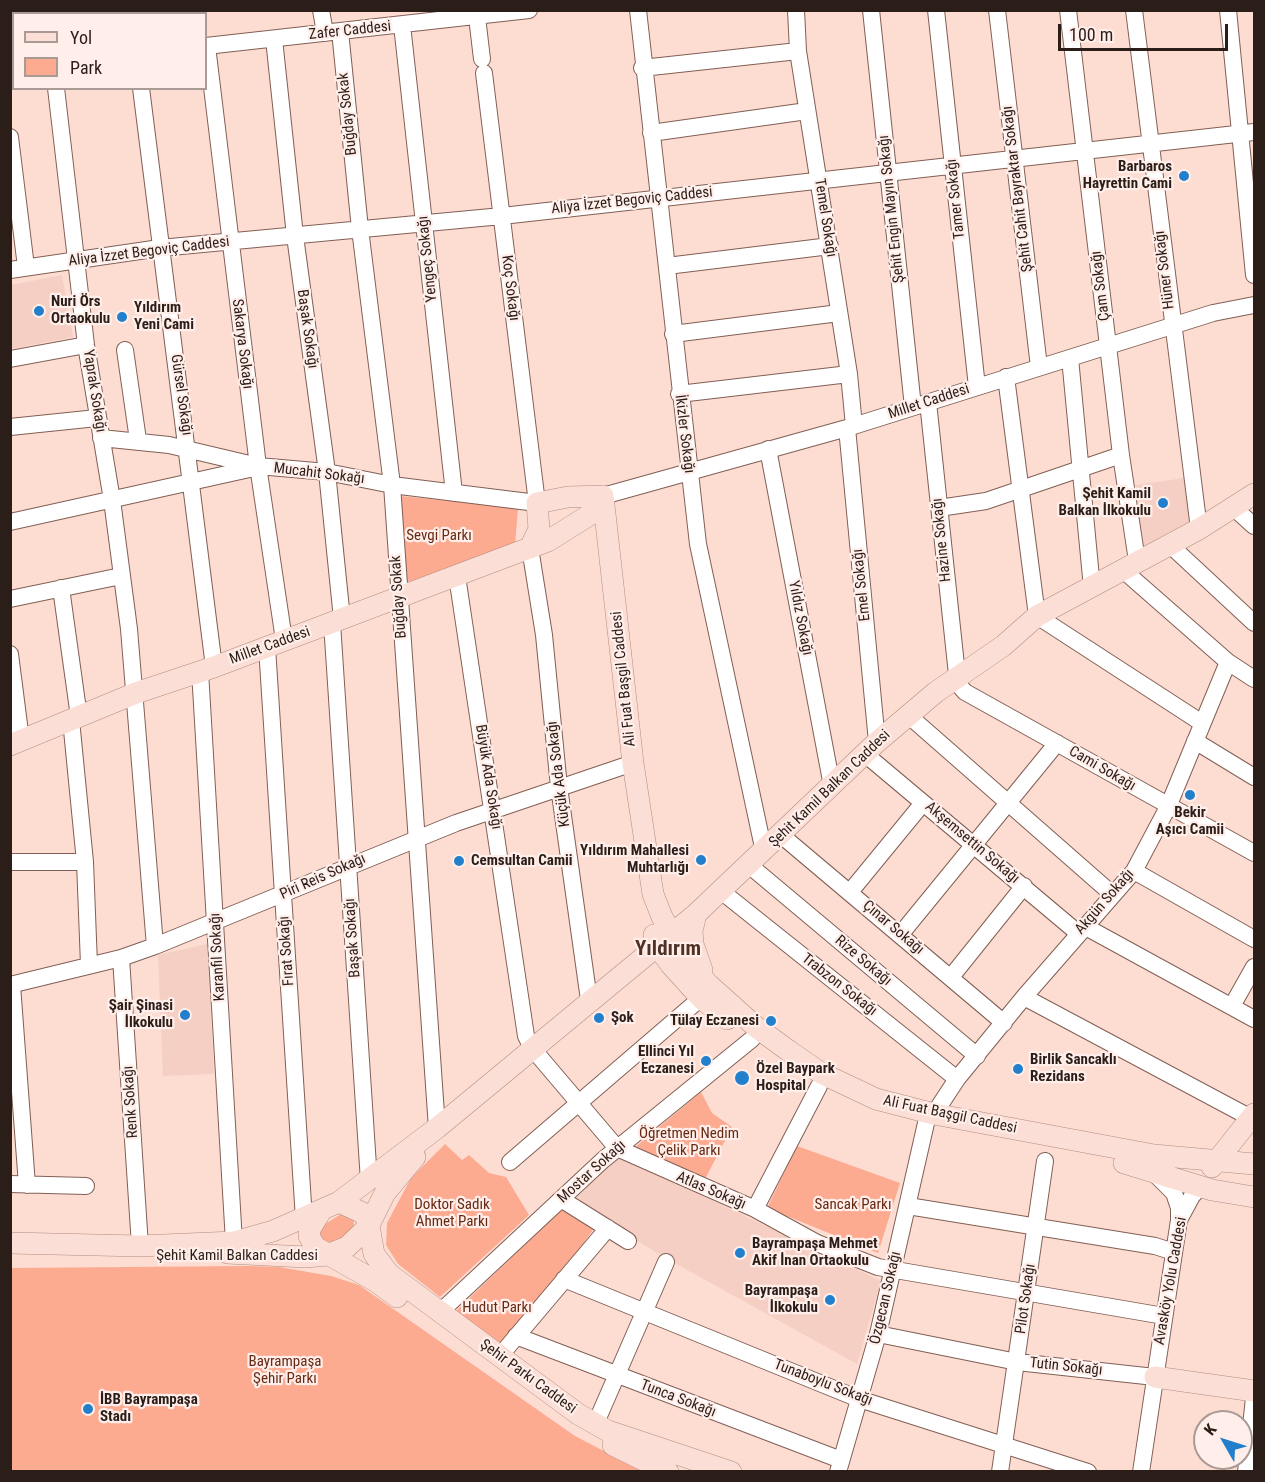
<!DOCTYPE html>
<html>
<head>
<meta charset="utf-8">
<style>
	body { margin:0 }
	#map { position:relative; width:1265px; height:1482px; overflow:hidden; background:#fdddd2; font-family:"Roboto Condensed",sans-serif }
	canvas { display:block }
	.frame { position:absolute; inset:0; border:12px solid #2b1d18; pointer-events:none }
	.legend { position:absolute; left:12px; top:12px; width:195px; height:78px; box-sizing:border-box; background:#ffeee9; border:2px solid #aa9a95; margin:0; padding:8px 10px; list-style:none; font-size:18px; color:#2b1d18 }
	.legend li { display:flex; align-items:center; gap:12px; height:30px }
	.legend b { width:30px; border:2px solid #aa9a95 }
	.north { position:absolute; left:1193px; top:1410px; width:60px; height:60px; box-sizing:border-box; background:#ffeee9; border:2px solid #aa9a95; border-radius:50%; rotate:309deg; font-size:16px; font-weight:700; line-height:24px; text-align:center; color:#2b1d18 }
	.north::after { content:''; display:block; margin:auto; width:21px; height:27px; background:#227fcb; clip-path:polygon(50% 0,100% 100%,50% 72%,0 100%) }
	.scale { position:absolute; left:1058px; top:24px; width:170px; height:27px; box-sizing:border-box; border:3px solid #2b1d18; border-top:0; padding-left:8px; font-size:18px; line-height:21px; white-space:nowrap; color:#2b1d18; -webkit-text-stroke:4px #ffeee9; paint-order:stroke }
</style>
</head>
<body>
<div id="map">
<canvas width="1265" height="1482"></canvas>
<div class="frame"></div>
<ul class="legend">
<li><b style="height:8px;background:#fbded5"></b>Yol</li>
<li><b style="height:16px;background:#fcab91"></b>Park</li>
</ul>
<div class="north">K</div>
<div class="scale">100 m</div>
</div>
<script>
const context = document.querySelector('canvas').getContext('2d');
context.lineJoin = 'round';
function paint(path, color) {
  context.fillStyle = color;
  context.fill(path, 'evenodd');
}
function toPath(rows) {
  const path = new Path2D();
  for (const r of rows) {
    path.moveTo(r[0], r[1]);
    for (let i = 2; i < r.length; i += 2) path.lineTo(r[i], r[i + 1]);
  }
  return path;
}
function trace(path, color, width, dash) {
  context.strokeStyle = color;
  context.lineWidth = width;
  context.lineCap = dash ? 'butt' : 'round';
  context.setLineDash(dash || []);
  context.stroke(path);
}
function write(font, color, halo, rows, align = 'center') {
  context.font = font + ' "Roboto Condensed",sans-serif';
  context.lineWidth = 4.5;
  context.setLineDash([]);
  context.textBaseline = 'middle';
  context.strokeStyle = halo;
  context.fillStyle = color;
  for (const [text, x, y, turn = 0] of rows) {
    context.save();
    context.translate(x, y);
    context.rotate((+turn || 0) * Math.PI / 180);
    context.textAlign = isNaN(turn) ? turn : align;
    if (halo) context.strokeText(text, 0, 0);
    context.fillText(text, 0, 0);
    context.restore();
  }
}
const built = toPath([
	[62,275,73,337,11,349,11,285],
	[1184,478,1191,521,1162,536,1158,542,1141,548,1136,485],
	[207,944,214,1074,163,1076,158,955],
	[617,1155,881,1281,857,1364,669,1260,573,1202]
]);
const green = toPath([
	[400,496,518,508,515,546,433,576,407,582],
	[701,1092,712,1113,732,1127,703,1183,633,1149],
	[445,1144,462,1160,469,1155,489,1173,506,1177,529,1215,440,1297,398,1264,386,1245,387,1223,411,1178],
	[797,1146,900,1183,878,1253,767,1208],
	[563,1208,598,1223,565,1269,500,1344,456,1311],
	[341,1214,354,1221,353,1233,327,1245,318,1235,322,1226],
	[249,1266,279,1267,331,1276,359,1285,575,1436,642,1471,11,1471,10,1268]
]);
const minor = toPath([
	[128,10,129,14],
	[321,10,325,33],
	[638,10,698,544,764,852],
	[796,10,798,51,849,374,854,426],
	[871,10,913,407],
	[936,10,977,387],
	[997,10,1039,367],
	[1068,10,1121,455,1137,561],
	[1134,10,1199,529],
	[1228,10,1254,275],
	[477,17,482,59],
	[402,25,454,493],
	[340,31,360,229,392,485,437,1128],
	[274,39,295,236,327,472,342,619],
	[206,46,529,10],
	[207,46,258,466,284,640],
	[642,68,798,51],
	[10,79,14,79],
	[56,88,86,345,112,500,129,629,155,946],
	[141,88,214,667],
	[651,133,807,111],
	[10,137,26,267],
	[667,266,830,246],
	[10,270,160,248,502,216,1254,132],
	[673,334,839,313],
	[125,350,138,440],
	[1070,358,1092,588],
	[10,359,86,345],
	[1006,377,1037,616,1202,723],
	[679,394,849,374],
	[928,402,958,684,965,692,1254,853],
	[10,427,97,418],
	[847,428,877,742],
	[101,438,169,445,258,466,327,472,392,485,537,503,484,73],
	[768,449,832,786],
	[603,496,847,428,1213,313,1254,305],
	[1233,507,1254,526],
	[939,508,986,501,1121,455],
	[10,522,254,468],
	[1169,544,1254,623],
	[530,548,544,635,559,787,589,1000],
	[1123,570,1228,662,1254,679],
	[457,576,526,1036,532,1048,617,1148,755,1209,817,1243,878,1267,1164,1316],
	[61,588,79,717],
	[10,599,121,576],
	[332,623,369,1181],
	[267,647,304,1219],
	[10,654,21,740],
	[200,671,234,1242],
	[908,715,1112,894],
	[71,720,85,862,89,965],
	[1195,741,1254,777],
	[865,754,1078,933],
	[781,835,1004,1023],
	[10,862,85,862],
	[749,865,977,1056],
	[1134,871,1254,939],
	[721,891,957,1079],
	[850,892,923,803],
	[1084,926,1254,1019],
	[900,935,1057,743],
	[121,958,140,1246],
	[951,977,1024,886],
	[10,985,121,958,155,946,456,823,633,763],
	[12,985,27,1185],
	[1024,997,1251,1118],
	[1232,1006,1254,967],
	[934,1114,957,1079,1024,997,1134,871,1168,807,1228,662],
	[510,1162,701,998],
	[1153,1172,1174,1193,1179,1208,1179,1220],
	[10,1184,86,1186],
	[561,1199,628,1241],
	[908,1206,1155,1246,1174,1252],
	[755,1209,819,1086],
	[564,1279,859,1399,1088,1472],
	[439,1313,603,1160,752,1039],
	[878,1334,1017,1362,1155,1377],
	[516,1336,841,1460],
	[499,1357,608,1228],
	[595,1425,666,1262],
	[838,1472,878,1334,926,1123],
	[1000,1472,1045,1161],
	[1141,1472,1179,1220,1192,1196,1201,1186],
	[1246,1472,1254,1398]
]);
const major = toPath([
	[603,496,633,763,653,894,662,917,683,954,708,984,756,1027,789,1051,821,1073,876,1099,934,1114,1154,1155,1254,1164],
	[530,548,539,529,537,503,568,497,603,496],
	[10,745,136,693,214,667,548,541,591,514,603,496],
	[696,914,692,931,693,944,702,970],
	[654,935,657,946,671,965,701,998,727,1019],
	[1124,1163,1212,1190,1254,1197],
	[1212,1167,1254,1114],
	[339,1202,363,1213,368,1221,374,1254,389,1274,578,1414,608,1431,731,1472],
	[321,1211,310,1229,309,1236,315,1247,377,1282,397,1297],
	[10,1243,140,1246,234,1242,273,1231,339,1202,437,1128,696,914,877,742,936,692,1003,646,1037,616,1199,529,1254,494],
	[227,1253,306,1257,327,1255,347,1247,368,1227,385,1193,415,1157],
	[1155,1377,1254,1391],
	[613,1445,668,1472]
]);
const markers = [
	[1184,176,6,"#227fcb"],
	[39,311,6,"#227fcb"],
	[122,317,6,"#227fcb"],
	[1163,503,6,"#227fcb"],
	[1190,795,6,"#227fcb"],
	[701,860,6,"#227fcb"],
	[459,861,6,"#227fcb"],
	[185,1015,6,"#227fcb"],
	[599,1018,6,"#227fcb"],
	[771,1021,6,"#227fcb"],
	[706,1061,6,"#227fcb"],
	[1018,1069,6,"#227fcb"],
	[742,1078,8,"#227fcb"],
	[740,1253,6,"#227fcb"],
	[830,1300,6,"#227fcb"],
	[88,1409,6,"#227fcb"]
];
const streetNames = [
	["Zafer Caddesi",350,31,-6],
	["Buğday Sokak",348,114,-96],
	["Şehit Cahit Bayraktar Sokağı",1018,189,-97],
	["Tamer Sokağı",956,199,-96],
	["Aliya İzzet Begoviç Caddesi",632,201,-6],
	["Şehit Engin Mayın Sokağı",892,209,-96],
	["Temel Sokağı",825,218,81],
	["Aliya İzzet Begoviç Caddesi",149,252,-7],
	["Yengeç Sokağı",428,259,-96],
	["Hüner Sokağı",1165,270,-97],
	["Çam Sokağı",1101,286,-97],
	["Koç Sokağı",510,288,83],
	["Başak Sokağı",307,329,82],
	["Sakarya Sokağı",242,344,83],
	["Yaprak Sokağı",94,391,81],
	["Gürsel Sokağı",181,395,82],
	["Millet Caddesi",929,402,-18],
	["İkizler Sokağı",684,434,83],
	["Mucahit Sokağı",319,474,7],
	["Hazine Sokağı",942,540,-96],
	["Emel Sokağı",862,585,-96],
	["Buğday Sokak",399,597,-94],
	["Yıldız Sokağı",800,618,79],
	["Millet Caddesi",270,646,-20],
	["Ali Fuat Başgil Caddesi",624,679,-96],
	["Cami Sokağı",1102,769,30],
	["Küçük Ada Sokağı",559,774,-97],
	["Büyük Ada Sokağı",488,777,81],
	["Şehit Kamil Balkan Caddesi",830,789,-44],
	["Akşemsettin Sokağı",972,843,40],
	["Piri Reis Sokağı",323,877,-24],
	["Akgün Sokağı",1105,902,-49],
	["Çınar Sokağı",893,928,40],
	["Başak Sokağı",353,938,-94],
	["Fırat Sokağı",287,951,-94],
	["Karanfil Sokağı",218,957,-93],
	["Rize Sokağı",863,961,40],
	["Trabzon Sokağı",839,985,38],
	["Renk Sokağı",131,1102,-94],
	["Ali Fuat Başgil Caddesi",950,1115,12],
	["Mostar Sokağı",592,1172,-42],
	["Atlas Sokağı",711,1191,23],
	["Şehit Kamil Balkan Caddesi",237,1256],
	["Avasköy Yolu Caddesi",1171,1281,-80],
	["Özgecan Sokağı",886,1298,-77],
	["Pilot Sokağı",1026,1299,-82],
	["Tutin Sokağı",1066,1367,6],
	["Şehir Parkı Caddesi",528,1377,36],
	["Tunaboylu Sokağı",823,1383,21],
	["Tunca Sokağı",678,1399,21]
];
const poiNames = [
	["Barbaros",1172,167,"right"],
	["Hayrettin Cami",1172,184,"right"],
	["Nuri Örs",51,302],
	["Ortaokulu",51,319],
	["Yıldırım",134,308],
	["Yeni Cami",134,325],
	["Şehit Kamil",1151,494,"right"],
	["Balkan İlkokulu",1151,511,"right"],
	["Bekir",1190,813,"center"],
	["Aşıcı Camii",1190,830,"center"],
	["Yıldırım Mahallesi",689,851,"right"],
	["Muhtarlığı",689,868,"right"],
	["Cemsultan Camii",471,861],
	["Şair Şinasi",173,1006,"right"],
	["İlkokulu",173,1023,"right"],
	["Şok",611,1018],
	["Tülay Eczanesi",759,1021,"right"],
	["Ellinci Yıl",694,1052,"right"],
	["Eczanesi",694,1069,"right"],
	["Birlik Sancaklı",1030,1060],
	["Rezidans",1030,1077],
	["Özel Baypark",756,1069],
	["Hospital",756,1086],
	["Bayrampaşa Mehmet",752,1244],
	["Akif İnan Ortaokulu",752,1261],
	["Bayrampaşa",818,1291,"right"],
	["İlkokulu",818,1308,"right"],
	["İBB Bayrampaşa",100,1400],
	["Stadı",100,1417]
];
const parkNames = [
	["Sevgi Parkı",439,536],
	["Öğretmen Nedim",689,1134],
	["Çelik Parkı",689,1151],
	["Doktor Sadık",452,1205],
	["Ahmet Parkı",452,1222],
	["Sancak Parkı",853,1205],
	["Hudut Parkı",497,1308],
	["Bayrampaşa",285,1362],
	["Şehir Parkı",285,1379]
];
const districtNames = [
	["Yıldırım",668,950]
];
paint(built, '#f5cfc3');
paint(green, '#fcab91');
trace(minor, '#825f54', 18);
trace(major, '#b18c81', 22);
trace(minor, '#fff', 16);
trace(major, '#fbded5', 21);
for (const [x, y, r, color] of markers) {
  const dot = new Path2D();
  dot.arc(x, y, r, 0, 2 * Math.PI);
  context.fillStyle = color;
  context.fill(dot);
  trace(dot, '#ffeee9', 2);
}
write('15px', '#2b1d18', '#ffeee9', streetNames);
write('bold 15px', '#2b1d18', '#ffeee9', poiNames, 'left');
write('15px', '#662913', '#ffeee9', parkNames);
write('bold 21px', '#4f3126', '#ffeee9', districtNames);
</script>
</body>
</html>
